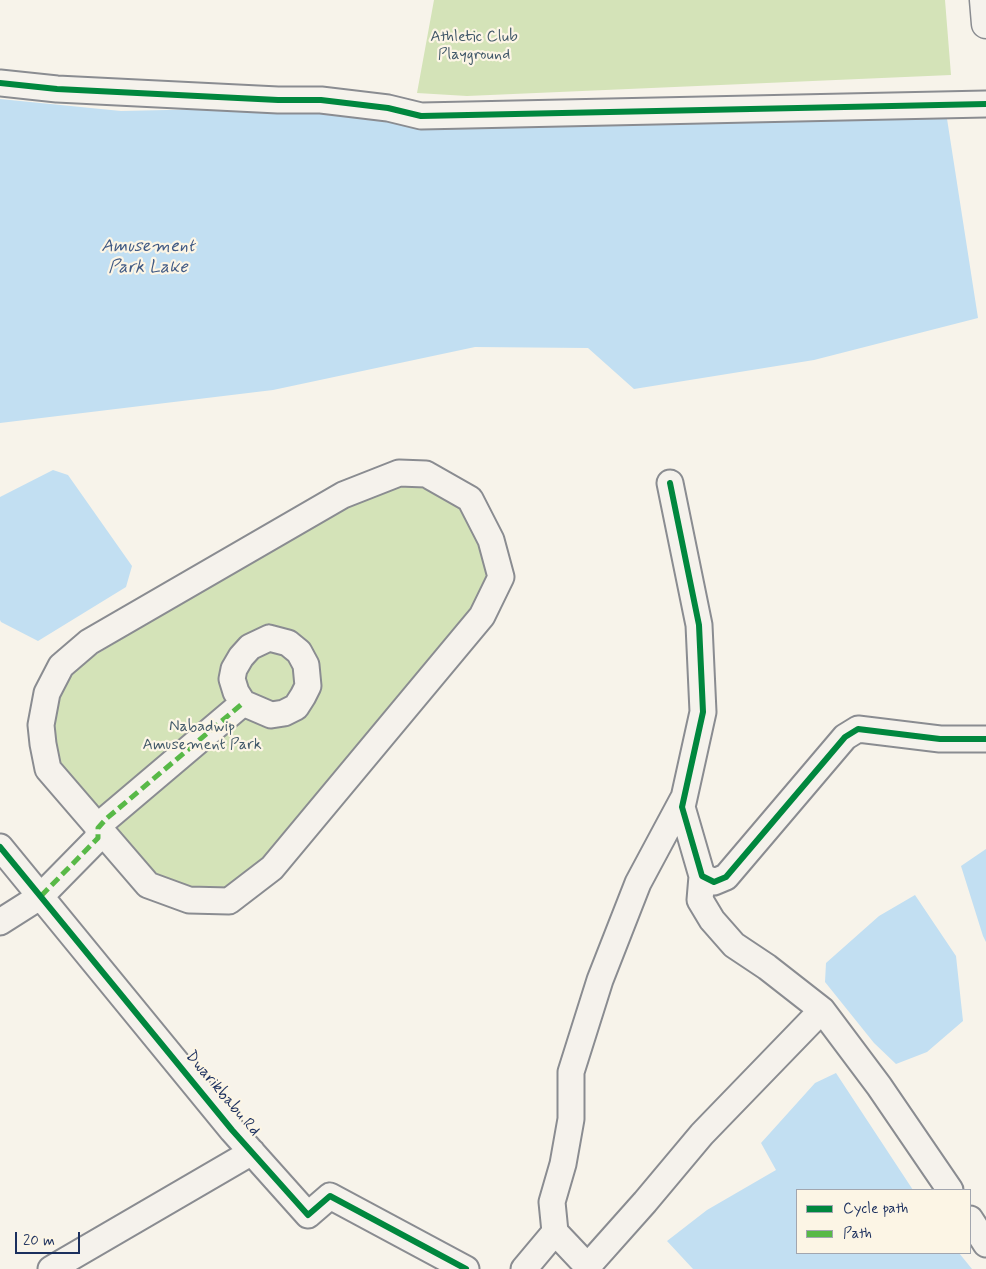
<!DOCTYPE html>
<html>
<head>
<meta charset="utf-8">
<style>
	body { margin:0 }
	#map { position:relative; width:986px; height:1269px; overflow:hidden; background:#f7f3ea; font-family:Mynerve,sans-serif }
	canvas { display:block }
	.legend { position:absolute; left:796px; top:1189px; width:175px; height:65px; box-sizing:border-box; background:#fcf5e5; border:1px solid #a2a6af; margin:0; padding:6px 9px; list-style:none; font-size:15px; color:#1b2f5e }
	.legend li { display:flex; align-items:center; gap:10px; height:25px }
	.legend b { width:25px; border:1px solid #a2a6af }
	.scale { position:absolute; left:15px; top:1232px; width:65px; height:22px; box-sizing:border-box; border:2px solid #1b2f5e; border-top:0; padding-left:6px; font-size:15px; line-height:18px; white-space:nowrap; color:#1b2f5e; -webkit-text-stroke:4px #fcf5e5; paint-order:stroke }
</style>
</head>
<body>
<div id="map">
<canvas width="986" height="1269"></canvas>
<ul class="legend">
<li><b style="height:6px;background:#00873e"></b>Cycle path</li>
<li><b style="height:6px;background:#58b947"></b>Path</li>
</ul>
<div class="scale">20 m</div>
</div>
<script>
const context = document.querySelector('canvas').getContext('2d');
context.lineJoin = 'round';
function paint(path, color) {
  context.fillStyle = color;
  context.fill(path, 'evenodd');
}
function toPath(rows) {
  const path = new Path2D();
  for (const r of rows) {
    path.moveTo(r[0], r[1]);
    for (let i = 2; i < r.length; i += 2) path.lineTo(r[i], r[i + 1]);
  }
  return path;
}
function trace(path, color, width, dash) {
  context.strokeStyle = color;
  context.lineWidth = width;
  context.lineCap = dash ? 'butt' : 'round';
  context.setLineDash(dash || []);
  context.stroke(path);
}
function write(font, color, halo, rows, align = 'center') {
  context.font = font + ' Mynerve,sans-serif';
  context.lineWidth = 4.5;
  context.setLineDash([]);
  context.textBaseline = 'middle';
  context.strokeStyle = halo;
  context.fillStyle = color;
  for (const [text, x, y, turn = 0] of rows) {
    context.save();
    context.translate(x, y);
    context.rotate((+turn || 0) * Math.PI / 180);
    context.textAlign = isNaN(turn) ? turn : align;
    if (halo) context.strokeText(text, 0, 0);
    context.fillText(text, 0, 0);
    context.restore();
  }
}
const green = toPath([
	[434,0,945,0,951,75,467,96,417,93],
	[397,484,426,484,465,509,483,544,489,575,473,613,264,859,228,889,189,890,153,873,60,766,50,730,62,687,84,662,253,559,351,502]
]);
const water = toPath([
	[943,93,978,318,814,360,634,389,588,348,475,347,273,390,0,423,0,99,121,111],
	[53,470,68,475,132,566,126,587,38,641,1,622,0,620,0,497],
	[986,849,986,942,983,936,961,866],
	[915,895,956,956,963,1021,927,1052,896,1064,874,1043,825,982,826,963,879,916],
	[836,1073,913,1190,797,1190,797,1253,959,1253,972,1269,693,1269,667,1241,707,1210,776,1170,761,1143,815,1083]
]);
const street = toPath([
	[0,83,57,89,278,100,321,100,388,108,421,116,986,104],
	[399,473,426,474,470,499,491,540,501,577,482,616,272,868,229,901,189,900,148,885,48,769,43,744,41,725,47,693,61,666,89,642,343,495,399,473],
	[670,483,699,625,703,712,682,807,702,876,714,882,726,877,845,737,858,729,940,739,986,739],
	[269,638,288,643,299,652,306,665,308,686,303,696,296,707,284,713,271,715,243,703,236,692,232,679,234,669,241,657,250,647,269,638],
	[0,847,232,1130,308,1215,330,1196,466,1269],
	[702,876,700,900,712,920,734,945,767,967,822,1010,879,1086,950,1190],
	[0,922,41,896,98,838,98,828,106,819,243,703],
	[970,1219,986,1244],
	[555,1232,552,1202,563,1164,571,1119,571,1072,600,980,638,883,683,799],
	[555,1232,590,1269],
	[588,1266,645,1202,702,1134,822,1010],
	[51,1269,252,1152],
	[524,1269,555,1232]
]);
const secondary = toPath([
	[984,0,986,24]
]);
const quiet = toPath([
	[41,896,98,838,98,828,106,819,243,703]
]);
const cycleway = toPath([
	[0,83,57,89,278,100,321,100,388,108,421,116,986,104],
	[670,483,699,625,703,712,682,807,702,876,714,882,726,877,845,737,858,729,940,739,986,739],
	[0,847,232,1130,308,1215,330,1196,466,1269]
]);
const parkNames = [
	["Athletic Club",474,38],
	["Playground",474,56],
	["Nabadwip",202,728],
	["Amusement Park",202,746]
];
const streetNames = [
	["Dwarikbabu Rd",222,1094,50]
];
const waterNames = [
	["Amusement",148,247],
	["Park Lake",148,268]
];
paint(green, '#d4e3b8');
paint(water, '#c2dff2');
trace(street, '#8a8c91', 29);
trace(secondary, '#8a8c91', 31);
trace(street, '#f5f2ec', 25);
trace(secondary, '#f5f2ec', 28);
trace(quiet, '#58b947', 5, [10, 5]);
trace(cycleway, '#00873e', 6);
write('16px', '#42596a', '#fcf5e5', parkNames);
write('16px', '#1b2f5e', '#fcf5e5', streetNames);
write('italic 18px', '#3f5984', '#fcf5e5', waterNames);
</script>
</body>
</html>
